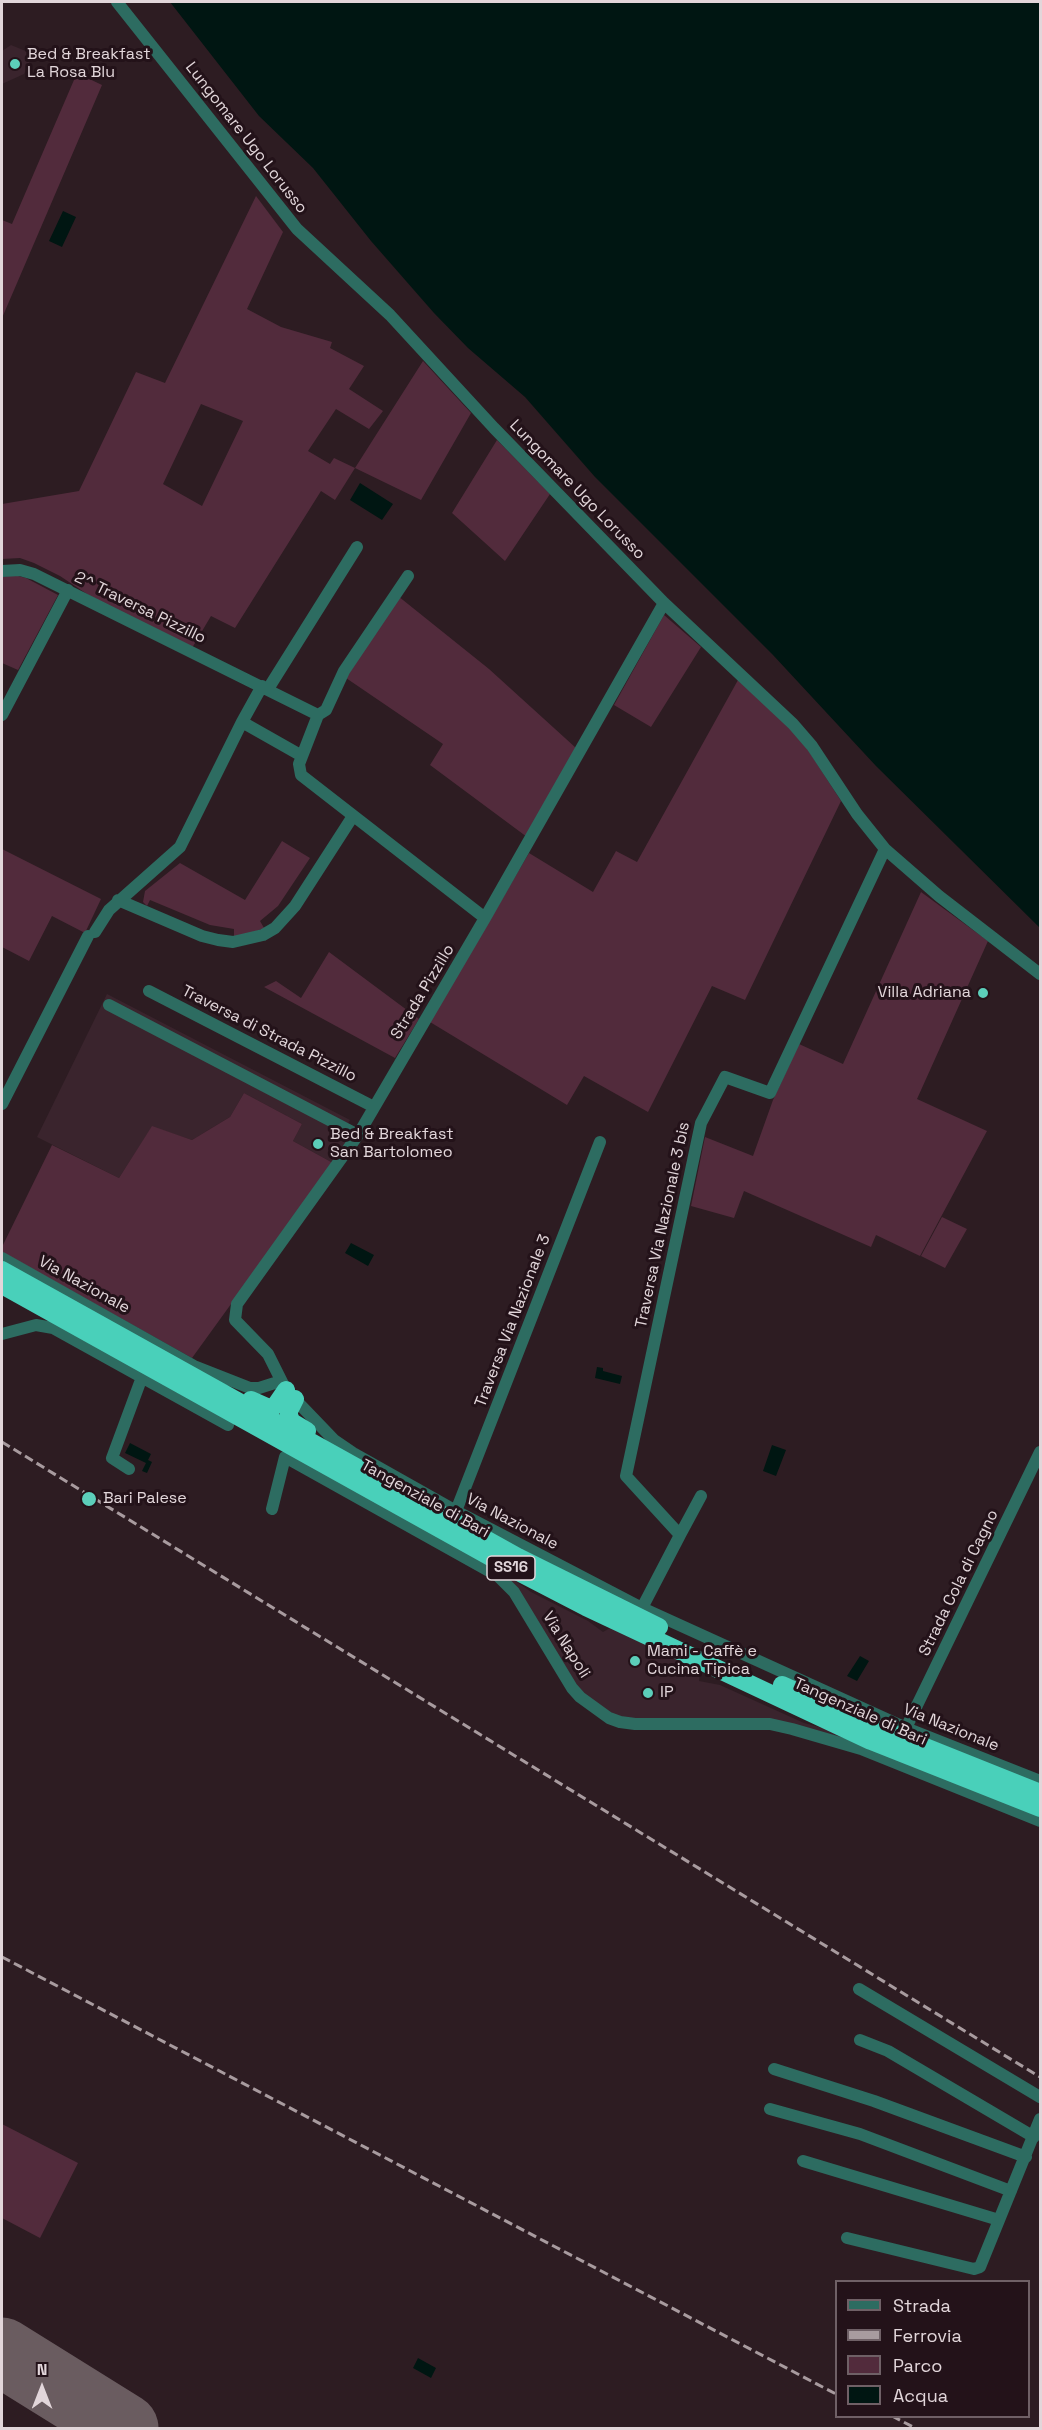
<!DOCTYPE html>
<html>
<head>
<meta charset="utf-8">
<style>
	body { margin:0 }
	#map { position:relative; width:1042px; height:2430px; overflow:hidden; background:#2d1c22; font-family:"Space Grotesk",sans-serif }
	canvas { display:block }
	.frame { position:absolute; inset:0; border:3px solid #e2d6da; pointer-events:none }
	.legend { position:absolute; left:835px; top:2280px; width:195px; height:138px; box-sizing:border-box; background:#231219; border:2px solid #6f6066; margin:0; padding:8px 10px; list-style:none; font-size:18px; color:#e2d6da }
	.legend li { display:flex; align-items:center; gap:12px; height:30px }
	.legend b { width:30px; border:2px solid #6f6066 }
	.north { position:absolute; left:12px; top:2358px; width:60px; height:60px; -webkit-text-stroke:4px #231219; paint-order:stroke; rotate:0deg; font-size:16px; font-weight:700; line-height:24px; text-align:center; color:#e2d6da }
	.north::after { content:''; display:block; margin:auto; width:21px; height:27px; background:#e2d6da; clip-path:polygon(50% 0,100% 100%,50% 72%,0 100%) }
</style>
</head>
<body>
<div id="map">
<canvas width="1042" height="2430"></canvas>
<div class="frame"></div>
<ul class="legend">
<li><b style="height:8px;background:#2d6c61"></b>Strada</li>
<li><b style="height:8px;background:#a89b9f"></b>Ferrovia</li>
<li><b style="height:16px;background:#522b3c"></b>Parco</li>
<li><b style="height:16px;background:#001612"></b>Acqua</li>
</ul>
<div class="north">N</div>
</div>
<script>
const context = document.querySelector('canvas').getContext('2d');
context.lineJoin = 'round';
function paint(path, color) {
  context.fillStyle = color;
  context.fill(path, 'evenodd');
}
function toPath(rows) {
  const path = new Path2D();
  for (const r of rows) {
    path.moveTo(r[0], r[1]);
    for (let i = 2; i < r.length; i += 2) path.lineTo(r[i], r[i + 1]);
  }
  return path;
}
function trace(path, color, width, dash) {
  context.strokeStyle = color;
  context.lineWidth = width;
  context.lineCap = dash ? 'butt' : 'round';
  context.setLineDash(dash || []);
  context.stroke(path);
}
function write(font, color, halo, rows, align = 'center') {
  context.font = font + ' "Space Grotesk",sans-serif';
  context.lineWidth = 6;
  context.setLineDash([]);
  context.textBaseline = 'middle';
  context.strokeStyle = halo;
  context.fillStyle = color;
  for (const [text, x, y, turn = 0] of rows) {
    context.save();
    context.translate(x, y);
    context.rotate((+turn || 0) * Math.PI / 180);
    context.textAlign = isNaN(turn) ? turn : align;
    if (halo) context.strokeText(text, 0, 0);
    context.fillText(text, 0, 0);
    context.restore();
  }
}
const built = toPath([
	[11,45,33,54,24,74,2,84,2,51],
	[107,994,350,1120,342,1134,348,1141,333,1163,293,1141,302,1124,244,1093,230,1117,192,1140,152,1127,119,1178,37,1137],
	[507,1575,531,1592,588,1621,603,1632,612,1627,700,1670,699,1681,720,1685,804,1723,834,1731,861,1743,787,1723,631,1719,612,1714,580,1691]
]);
const green = toPath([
	[77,73,102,85,2,318,2,220,12,224],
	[256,196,283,232,247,309,281,327,332,342,330,348,364,366,349,389,383,411,369,429,336,409,308,451,330,464,334,458,355,468,423,361,471,413,421,500,355,468,335,500,321,491,235,628,211,616,192,648,96,600,60,576,34,563,20,558,2,559,2,504,79,491,136,372,165,383],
	[201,404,243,421,202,506,163,484],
	[497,440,550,494,505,561,452,513],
	[14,575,26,578,58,595,18,670,2,663,2,577],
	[398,596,489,669,576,748,527,837,430,765,443,744,346,678],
	[664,615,701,647,651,727,614,705],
	[738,680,799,736,841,801,745,1000,712,986,648,1112,584,1076,567,1105,430,1022,529,853,593,892,616,851,637,862],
	[282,841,310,858,278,906,260,921,264,928,257,931,234,937,234,929,210,925,150,900,147,906,143,902,145,891,180,863,245,900],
	[2,849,101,899,85,933,52,916,29,961,2,947],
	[921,892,988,941,917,1099,987,1131,920,1256,876,1235,871,1247,744,1191,734,1218,691,1206,705,1137,753,1156,773,1100,799,1044,843,1064],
	[329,952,419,1019,395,1058,264,987,276,981,301,998],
	[244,1093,302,1124,293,1141,333,1163,192,1358,2,1252,2,1247,52,1145,119,1178,152,1126,192,1140,230,1117],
	[942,1217,967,1229,945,1268,921,1256],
	[2,2124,78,2163,40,2238,2,2218]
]);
const water = toPath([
	[170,2,1040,2,1040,928,876,766,773,655,595,477,525,397,468,348,434,313,371,241,313,168,259,116],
	[63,211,76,217,62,247,49,241],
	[360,483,393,504,382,520,350,500],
	[351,1243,374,1255,368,1266,345,1253],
	[597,1367,603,1368,603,1371,622,1376,620,1384,595,1378],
	[130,1443,151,1454,148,1460,152,1462,147,1473,142,1471,146,1463,125,1453],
	[772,1445,786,1450,776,1476,763,1471],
	[860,1656,869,1661,857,1681,847,1676],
	[418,2358,436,2368,431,2378,413,2368]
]);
const runway = toPath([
	[2,2352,124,2428]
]);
const minor = toPath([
	[117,2,297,229,390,315,494,428,664,603,793,724,812,746,857,814,885,849,939,896,1040,974],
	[2,571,20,570,34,574,318,715],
	[664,603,485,918,358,1135,237,1304,235,1320,268,1354,286,1390,334,1440,353,1453,456,1511,642,1608,906,1728,1040,1781],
	[262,686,242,722,302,756],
	[268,689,357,547],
	[2,715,68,590],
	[318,715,299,764,301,775,485,918],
	[318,715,326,710,344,671,408,576],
	[118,900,202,936,218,940,233,942,263,935,275,928,295,906,353,816],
	[95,932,109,910,180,847,242,722],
	[149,991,374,1107],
	[109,1005,358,1135],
	[2,1104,88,936],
	[2,1258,194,1366,250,1388,259,1388,281,1381],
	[2,1334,36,1325,53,1328,228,1425],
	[129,1469,112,1458,142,1377],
	[272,1509,285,1457,498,1576,514,1592,572,1688,580,1697,609,1718,620,1722,635,1724,770,1724,792,1729,861,1749,1040,1821],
	[456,1511,600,1142],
	[680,1535,701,1496],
	[642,1608,680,1535,626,1476,701,1123,725,1077,770,1093,885,849],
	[906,1728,1040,1452],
	[859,1989,1040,2097],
	[860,2040,888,2051,1034,2137],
	[774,2069,874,2101,1026,2157],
	[770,2109,860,2134,1011,2191],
	[803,2161,999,2220],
	[847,2238,974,2269,980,2267,1040,2119]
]);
const highway = toPath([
	[2,1270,518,1557,659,1627],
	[2,1285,501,1563,586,1607,871,1741,1040,1808],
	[295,1399,289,1411,289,1416,292,1422,307,1431],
	[251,1400,269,1408,275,1406,286,1390],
	[782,1685,873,1726,1040,1793]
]);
const rail = toPath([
	[2,1442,1040,2077],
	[2,1957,836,2394],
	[892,2416,915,2428]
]);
const markers = [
	[15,64,6,"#5cceba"],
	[983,993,6,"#5cceba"],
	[318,1144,6,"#5cceba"],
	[89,1499,8,"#5cceba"],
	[635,1661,6,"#5cceba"],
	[648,1693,6,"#5cceba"]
];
const shields = [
	[511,1568,48]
];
const shieldNames = [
	["SS16",511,1568]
];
const poiNames = [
	["Bed & Breakfast",27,55],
	["La Rosa Blu",27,73],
	["Villa Adriana",971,993,"right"],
	["Bed & Breakfast",330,1135],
	["San Bartolomeo",330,1153],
	["Bari Palese",103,1499],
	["Mami - Caffè e",647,1652],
	["Cucina Tipica",647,1670],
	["IP",660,1693]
];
const streetNames = [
	["Lungomare Ugo Lorusso",246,138,52],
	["Lungomare Ugo Lorusso",577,490,46],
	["2^ Traversa Pizzillo",140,608,26],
	["Strada Pizzillo",423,992,-59],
	["Traversa di Strada Pizzillo",269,1034,27],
	["Traversa Via Nazionale 3 bis",663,1225,-78],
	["Via Nazionale",84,1285,29],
	["Traversa Via Nazionale 3",513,1321,-69],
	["Tangenziale di Bari",425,1499,29],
	["Via Nazionale",512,1522,28],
	["Strada Cola di Cagno",959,1583,-64],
	["Via Napoli",566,1645,58],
	["Tangenziale di Bari",860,1712,24],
	["Via Nazionale",951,1728,22]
];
paint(built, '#3a242d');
paint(green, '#522b3c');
paint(water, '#001612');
trace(runway, '#6a5c60', 69);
trace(minor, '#2d6c61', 12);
trace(highway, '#49d0ba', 18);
trace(rail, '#a89b9f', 3, [9, 4.5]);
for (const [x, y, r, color] of markers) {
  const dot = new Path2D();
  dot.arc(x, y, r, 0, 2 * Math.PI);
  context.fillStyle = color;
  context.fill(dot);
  trace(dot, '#231219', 2);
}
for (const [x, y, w] of shields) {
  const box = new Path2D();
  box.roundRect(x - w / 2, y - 12, w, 24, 4.5);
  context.fillStyle = '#231219';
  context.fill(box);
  trace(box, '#e2d6da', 1.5);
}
write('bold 15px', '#e2d6da', null, shieldNames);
write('16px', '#e2d6da', '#231219', poiNames, 'left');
write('16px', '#e2d6da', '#231219', streetNames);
</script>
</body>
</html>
